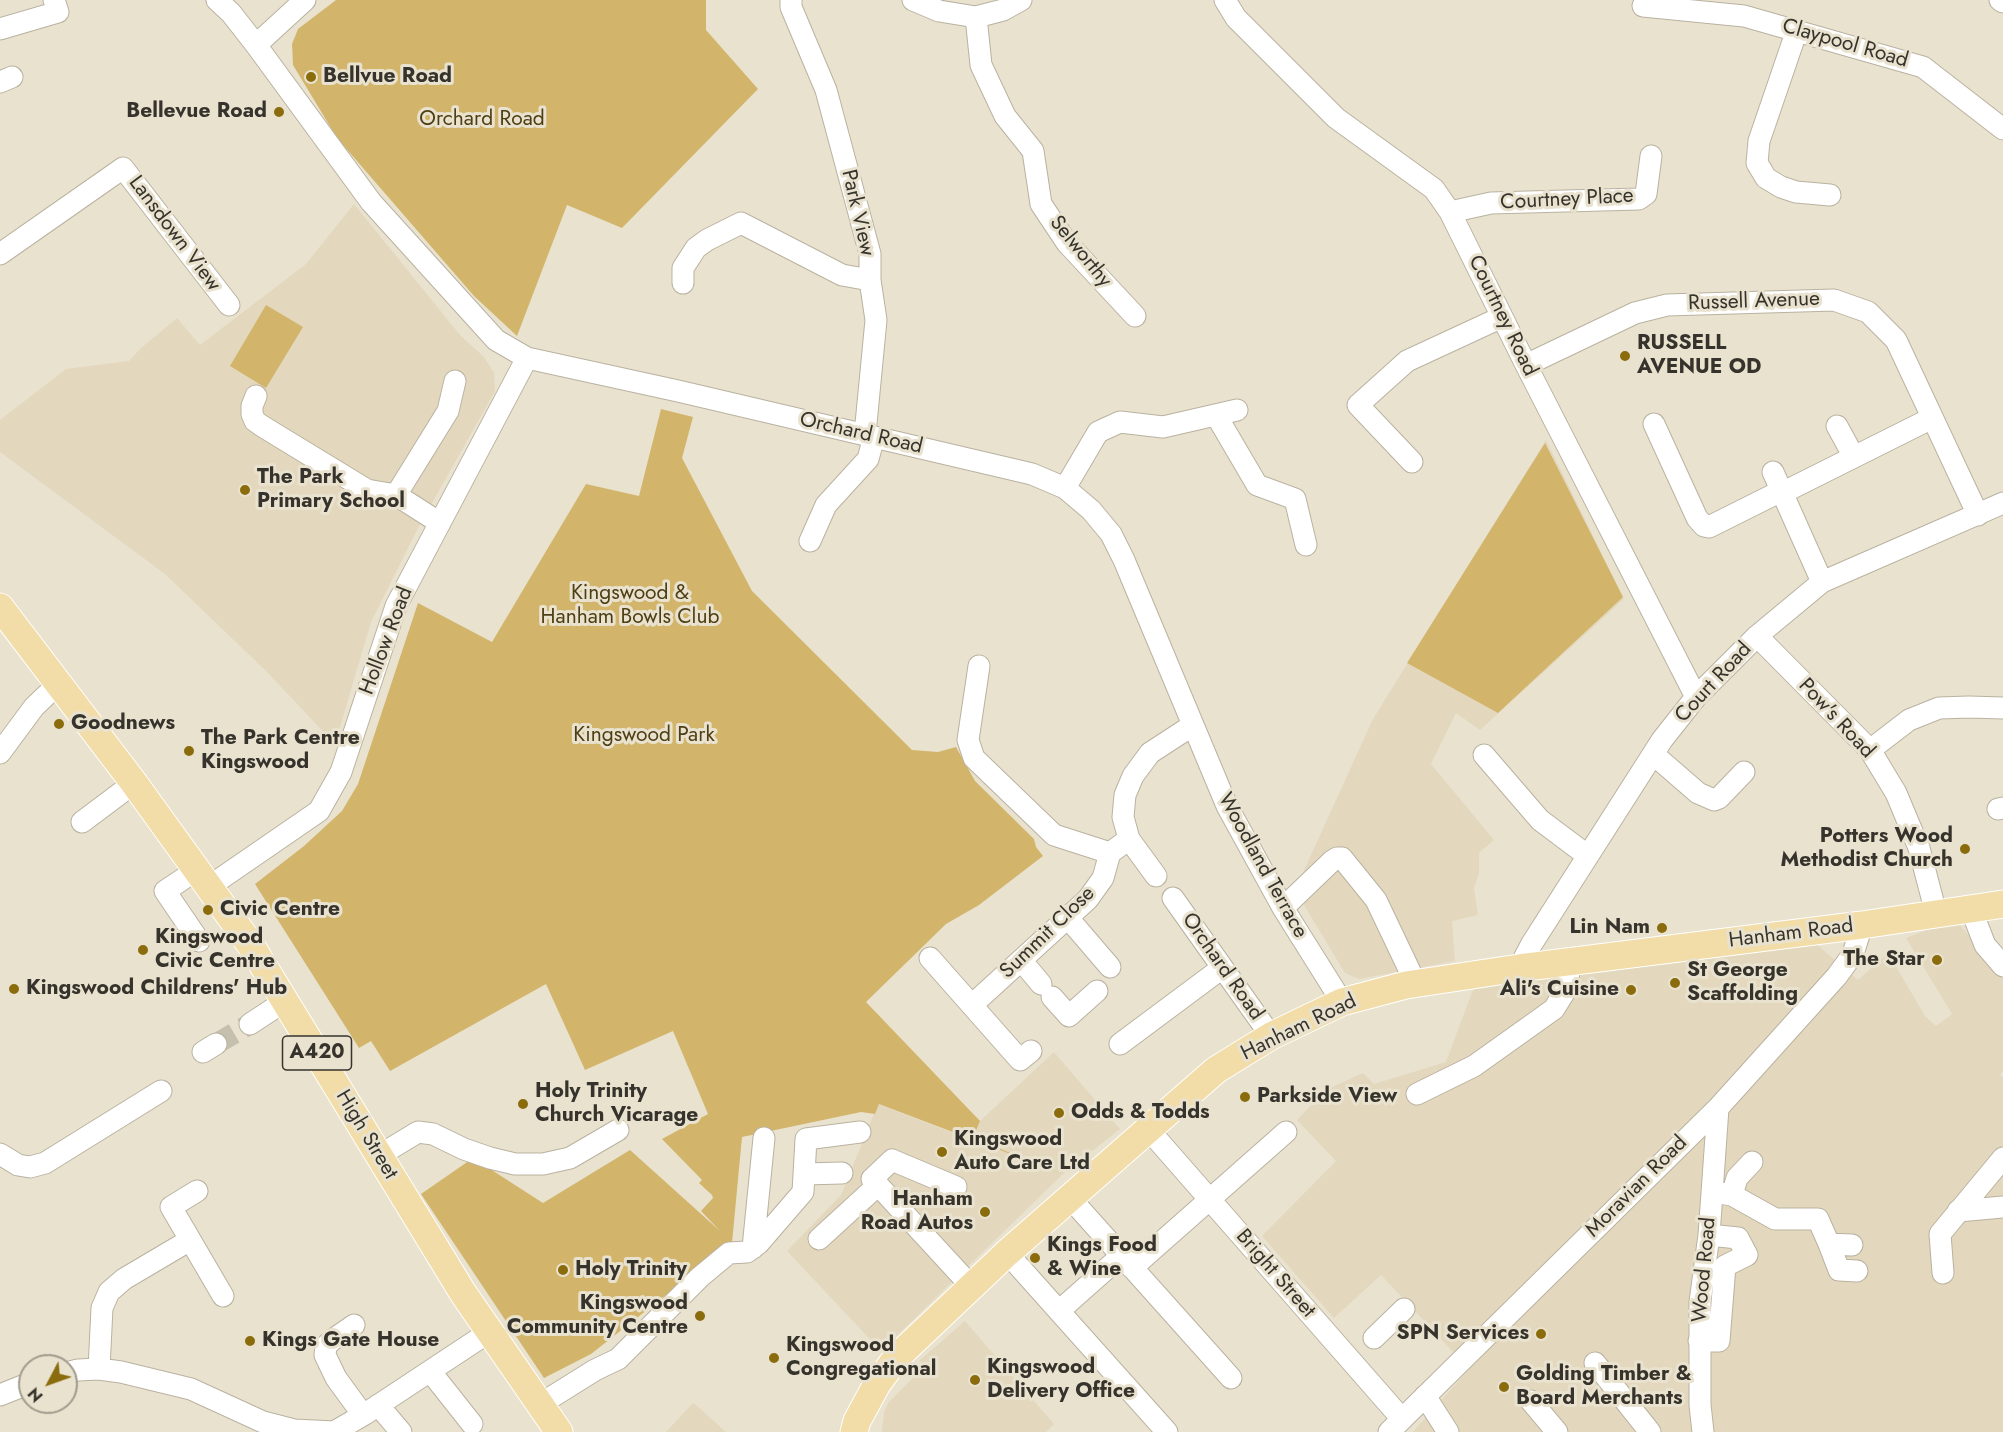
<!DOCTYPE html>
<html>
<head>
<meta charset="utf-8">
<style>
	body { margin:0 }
	#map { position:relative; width:2003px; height:1432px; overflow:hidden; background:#e9e2cf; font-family:Jost,sans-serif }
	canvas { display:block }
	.north { position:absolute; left:18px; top:1354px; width:60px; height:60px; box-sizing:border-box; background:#e9e2cf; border:2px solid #a19c8e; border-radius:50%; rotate:229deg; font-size:16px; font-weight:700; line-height:24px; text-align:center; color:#36332c }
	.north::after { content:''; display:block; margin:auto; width:21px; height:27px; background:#8b6c0d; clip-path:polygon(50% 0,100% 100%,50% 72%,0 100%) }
</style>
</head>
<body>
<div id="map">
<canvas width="2003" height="1432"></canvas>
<div class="north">N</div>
</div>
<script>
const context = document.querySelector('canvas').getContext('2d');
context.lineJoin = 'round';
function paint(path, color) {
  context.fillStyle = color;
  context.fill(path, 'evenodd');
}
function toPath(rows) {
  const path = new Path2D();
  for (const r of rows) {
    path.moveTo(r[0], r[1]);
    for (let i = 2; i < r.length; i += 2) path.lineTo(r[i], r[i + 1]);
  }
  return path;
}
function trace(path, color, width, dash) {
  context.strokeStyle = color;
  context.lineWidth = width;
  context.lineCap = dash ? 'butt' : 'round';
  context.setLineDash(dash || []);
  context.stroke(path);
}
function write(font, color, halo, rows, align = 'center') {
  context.font = font + ' Jost,sans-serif';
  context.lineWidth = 6;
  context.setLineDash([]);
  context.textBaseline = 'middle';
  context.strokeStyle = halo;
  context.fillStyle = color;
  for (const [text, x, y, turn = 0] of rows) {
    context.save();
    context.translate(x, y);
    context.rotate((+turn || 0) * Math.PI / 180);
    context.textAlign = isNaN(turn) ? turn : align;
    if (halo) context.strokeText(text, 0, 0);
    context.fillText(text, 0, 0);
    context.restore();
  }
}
const built = toPath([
	[354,204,460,335,484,357,494,373,495,391,418,528,371,622,335,744,265,670,165,574,0,452,0,420,66,369,129,361,141,348,177,318,200,345,306,264],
	[1546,440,1624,599,1480,730,1456,713,1431,764,1494,840,1479,853,1479,872,1474,889,1478,915,1452,921,1455,961,1359,979,1345,973,1295,890,1373,719],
	[1959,924,2003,975,2003,1071,2000,1074,2003,1078,2003,1432,1413,1432,1469,1369,1381,1275,1334,1318,1262,1236,1336,1161,1297,1120,1326,1090,1363,1073,1374,1084,1446,1062,1474,987,1814,942,1858,980,1888,953,1925,1016,1936,1026,1952,1014,1906,938,1934,927],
	[1054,1052,1120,1129,1063,1174,881,1351,787,1251,841,1195,878,1104,958,1135,973,1138,980,1121],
	[965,1321,1054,1424,1046,1432,882,1432,884,1413,888,1403,925,1366,919,1361],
	[693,1403,697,1406,726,1432,666,1432]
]);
const green = toPath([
	[336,0,706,0,706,30,758,89,622,228,567,205,517,336,474,296,337,138,293,65,292,44,298,29],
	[266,305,303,327,266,388,230,366],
	[661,409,693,417,682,458,752,591,912,750,938,752,956,747,975,781,1034,839,1036,847,1043,856,979,905,946,924,866,1002,980,1121,973,1138,1063,1174,879,1104,875,1114,861,1112,742,1137,732,1243,591,1354,544,1378,421,1194,473,1158,543,1203,630,1150,720,1231,701,1211,713,1198,712,1195,699,1183,702,1180,662,1139,708,1114,673,1031,585,1070,546,984,390,1071,371,1041,359,1048,255,884,304,846,342,811,358,784,418,603,492,642,586,484,639,496],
	[1545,443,1623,597,1498,713,1407,663]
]);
const minorTunnel = toPath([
	[216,1044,250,1024]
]);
const minor = toPath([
	[217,0,231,13,256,45,371,202,496,340,527,358,678,391,1032,474,1065,488,1091,510,1111,534,1124,560,1227,806,1283,908,1342,1002],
	[791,0,791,7,826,90,870,254,870,280,876,320,865,434],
	[913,0,939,11,976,17,1003,10,1021,0],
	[1225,0,1236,18,1336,118,1434,189,1450,212,1526,365,1696,697],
	[2000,0,2003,2],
	[1643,6,1744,16,1923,67,2003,129],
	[976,17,981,65,1005,116,1033,151,1041,204,1067,243,1135,316],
	[0,29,58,12,54,0],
	[1797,30,1759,141,1757,163,1766,178,1781,187,1796,192,1830,195],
	[256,45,305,0],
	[0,82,12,77],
	[1450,212,1491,203,1639,199,1646,194,1651,156],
	[0,254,123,168,229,305],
	[683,283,683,268,696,248,707,240,741,223,842,275,870,280],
	[1526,365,1635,313,1667,305,1834,300,1868,312,1896,340,1978,515],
	[256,396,252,406,252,414,255,421,262,426,367,490,396,495],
	[1216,415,1257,485,1295,499,1306,545],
	[1654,424,1697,518,1704,526,1709,527,1781,491],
	[1837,426,1854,457],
	[1412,462,1358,405,1407,361,1502,317],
	[1773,472,1822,582],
	[1065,488,1098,432,1120,422,1163,427,1237,410],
	[1782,493,1932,418],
	[440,523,396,495,448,411,455,381],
	[810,541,826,505,868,459,874,437],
	[1757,636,1870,750,1896,793,1919,848,1936,913],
	[979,666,968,740,974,758,1054,835,1110,853,1129,839],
	[1870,750,1909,720,1939,708,1969,707,2003,708],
	[0,753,34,707,58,684],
	[1653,754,1698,793,1714,800,1719,798,1744,772],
	[1484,755,1540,820,1588,856],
	[1998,809,2003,808],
	[82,822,134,783],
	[198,869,165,891,199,941],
	[1156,876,1129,839,1123,817,1125,795,1133,776,1150,753,1193,725],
	[210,886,319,811,341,772,396,606,527,358],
	[1173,898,1271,1036],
	[1283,908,1332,861,1337,858,1342,858,1376,900,1416,984],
	[1974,909,1976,922,1985,945,2003,966],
	[1068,918,1110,967],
	[930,958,1020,1060,1031,1051],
	[1021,960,1041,984],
	[1519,968,1531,945,1662,740,1696,697,1757,636,1822,582,2003,503],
	[1052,997,1069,1016,1097,991],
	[972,1005,1088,899,1103,878,1110,853],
	[250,1024,285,1001],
	[1120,1044,1222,968],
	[203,1052,216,1044],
	[1417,1094,1474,1066,1554,1009,1567,988,1570,962],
	[1148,1129,1402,1419],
	[0,1154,18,1165,30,1167,45,1163,161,1091],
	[380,1155,418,1132,433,1134,464,1149,490,1158,515,1164,543,1164,570,1158,618,1130],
	[804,1174,842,1173],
	[878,1185,971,1286],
	[197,1191,171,1207,223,1296],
	[1719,1193,1732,1195,1737,1178,1752,1162],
	[1732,1195,1775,1219,1818,1219,1829,1244,1852,1245],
	[1070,1198,1231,1378],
	[1958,1211,2003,1207],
	[819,1239,878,1185,872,1179,892,1160,956,1187],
	[1829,1244,1839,1270,1857,1271],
	[753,1248,764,1138],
	[1007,1253,1167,1432],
	[1132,1268,1286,1132],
	[1943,1273,1940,1234,2003,1158],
	[1059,1311,1121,1256],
	[354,1325,331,1341,326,1346,325,1355,336,1378,363,1415],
	[1374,1338,1404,1309],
	[1699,1341,1719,1341,1725,1266,1747,1255,1738,1238,1709,1235],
	[1595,1363,1650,1432],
	[99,1369,102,1308,109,1292,124,1279,190,1240],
	[430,1371,472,1424],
	[66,1373,78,1370,99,1369,121,1372,191,1389,263,1422,294,1430,334,1432,365,1414,489,1332],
	[0,1395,30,1383],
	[1425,1396,1448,1432],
	[1531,1401,1557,1432],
	[378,1405,401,1432],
	[539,1405,595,1370,618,1359,700,1277,729,1253,747,1252,759,1243,803,1192,806,1139,860,1132],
	[1389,1432,1718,1108,1837,976,1853,954,1862,925],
	[1703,1432,1700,1405,1700,1302,1709,1235,1718,1108]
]);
const major = toPath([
	[0,607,134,783,250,944,463,1293,559,1432],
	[854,1432,857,1421,877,1384,897,1357,1007,1253,1216,1070,1271,1036,1342,1002,1406,985,1519,968,1862,925,2003,904]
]);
const markers = [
	[311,77,6,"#8b6c0d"],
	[279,112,6,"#8b6c0d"],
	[1625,356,6,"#8b6c0d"],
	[245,490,6,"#8b6c0d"],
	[59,724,6,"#8b6c0d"],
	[189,751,6,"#8b6c0d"],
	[1965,849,6,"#8b6c0d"],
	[208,910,6,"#8b6c0d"],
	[1662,928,6,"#8b6c0d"],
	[143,950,6,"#8b6c0d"],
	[1937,960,6,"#8b6c0d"],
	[1675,983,6,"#8b6c0d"],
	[14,989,6,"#8b6c0d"],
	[1631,990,6,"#8b6c0d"],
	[1245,1097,6,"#8b6c0d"],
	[523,1104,6,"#8b6c0d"],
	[1059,1113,6,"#8b6c0d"],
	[942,1152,6,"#8b6c0d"],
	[985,1212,6,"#8b6c0d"],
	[1035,1258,6,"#8b6c0d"],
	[563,1270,6,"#8b6c0d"],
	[700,1316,6,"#8b6c0d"],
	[1541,1334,6,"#8b6c0d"],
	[250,1341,6,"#8b6c0d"],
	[774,1358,6,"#8b6c0d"],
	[975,1380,6,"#8b6c0d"],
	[1504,1387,6,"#8b6c0d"]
];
const shields = [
	[317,1053,69]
];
const shieldNames = [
	["A420",317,1053]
];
const streetNames = [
	["Claypool Road",1845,44,16],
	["Courtney Place",1567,200,-3],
	["Park View",857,213,77],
	["Lansdown View",174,234,53],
	["Selworthy",1080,252,51],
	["Russell Avenue",1754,302,-2],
	["Courtney Road",1502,316,64],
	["Orchard Road",861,434,13],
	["Hollow Road",387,641,-69],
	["Court Road",1714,683,-47],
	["Pow's Road",1836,719,47],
	["Woodland Terrace",1262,866,61],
	["Summit Close",1048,933,-44],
	["Hanham Road",1791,934,-7],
	["Orchard Road",1222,967,55],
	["Hanham Road",1299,1028,-26],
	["High Street",366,1135,59],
	["Moravian Road",1637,1187,-45],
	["Wood Road",1705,1270,-85],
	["Bright Street",1275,1274,49]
];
const poiNames = [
	["Bellvue Road",323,77],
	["Bellevue Road",267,112,"right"],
	["RUSSELL",1637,344],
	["AVENUE OD",1637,368],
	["The Park",257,478],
	["Primary School",257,502],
	["Goodnews",71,724],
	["The Park Centre",201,739],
	["Kingswood",201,763],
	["Potters Wood",1953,837,"right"],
	["Methodist Church",1953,861,"right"],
	["Civic Centre",220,910],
	["Lin Nam",1650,928,"right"],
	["Kingswood",155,938],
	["Civic Centre",155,962],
	["The Star",1925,960,"right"],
	["St George",1687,971],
	["Scaffolding",1687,995],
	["Kingswood Childrens' Hub",26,989],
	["Ali's Cuisine",1619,990,"right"],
	["Holy Trinity",535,1092],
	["Church Vicarage",535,1116],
	["Parkside View",1257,1097],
	["Odds & Todds",1071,1113],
	["Kingswood",954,1140],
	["Auto Care Ltd",954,1164],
	["Hanham",973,1200,"right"],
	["Road Autos",973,1224,"right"],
	["Kings Food",1047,1246],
	["& Wine",1047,1270],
	["Holy Trinity",575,1270],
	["Kingswood",688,1304,"right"],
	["Community Centre",688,1328,"right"],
	["SPN Services",1529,1334,"right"],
	["Kings Gate House",262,1341],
	["Kingswood",786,1346],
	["Congregational",786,1370],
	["Kingswood",987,1368],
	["Delivery Office",987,1392],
	["Golding Timber &",1516,1375],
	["Board Merchants",1516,1399]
];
const parkNames = [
	["Orchard Road",482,120],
	["Kingswood &",630,594],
	["Hanham Bowls Club",630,618],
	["Kingswood Park",644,736]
];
paint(built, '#e3d8be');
paint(green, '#d2b56b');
trace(minorTunnel, '#c5bfae', 21, [21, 10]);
trace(minor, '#bab2a0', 23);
trace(major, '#fff', 29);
trace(minor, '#fff', 21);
trace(major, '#f2dda9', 27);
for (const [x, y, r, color] of markers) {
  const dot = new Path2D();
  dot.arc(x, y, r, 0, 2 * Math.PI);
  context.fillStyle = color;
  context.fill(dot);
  trace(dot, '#e9e2cf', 2);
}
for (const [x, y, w] of shields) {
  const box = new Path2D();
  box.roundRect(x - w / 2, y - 17, w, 34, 4.5);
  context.fillStyle = '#e9e2cf';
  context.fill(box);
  trace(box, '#36332c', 1.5);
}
write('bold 20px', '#36332c', null, shieldNames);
write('21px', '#36332c', '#e9e2cf', streetNames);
write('bold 21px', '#36332c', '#e9e2cf', poiNames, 'left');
write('21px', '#4e3e13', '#e9e2cf', parkNames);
</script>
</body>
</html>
